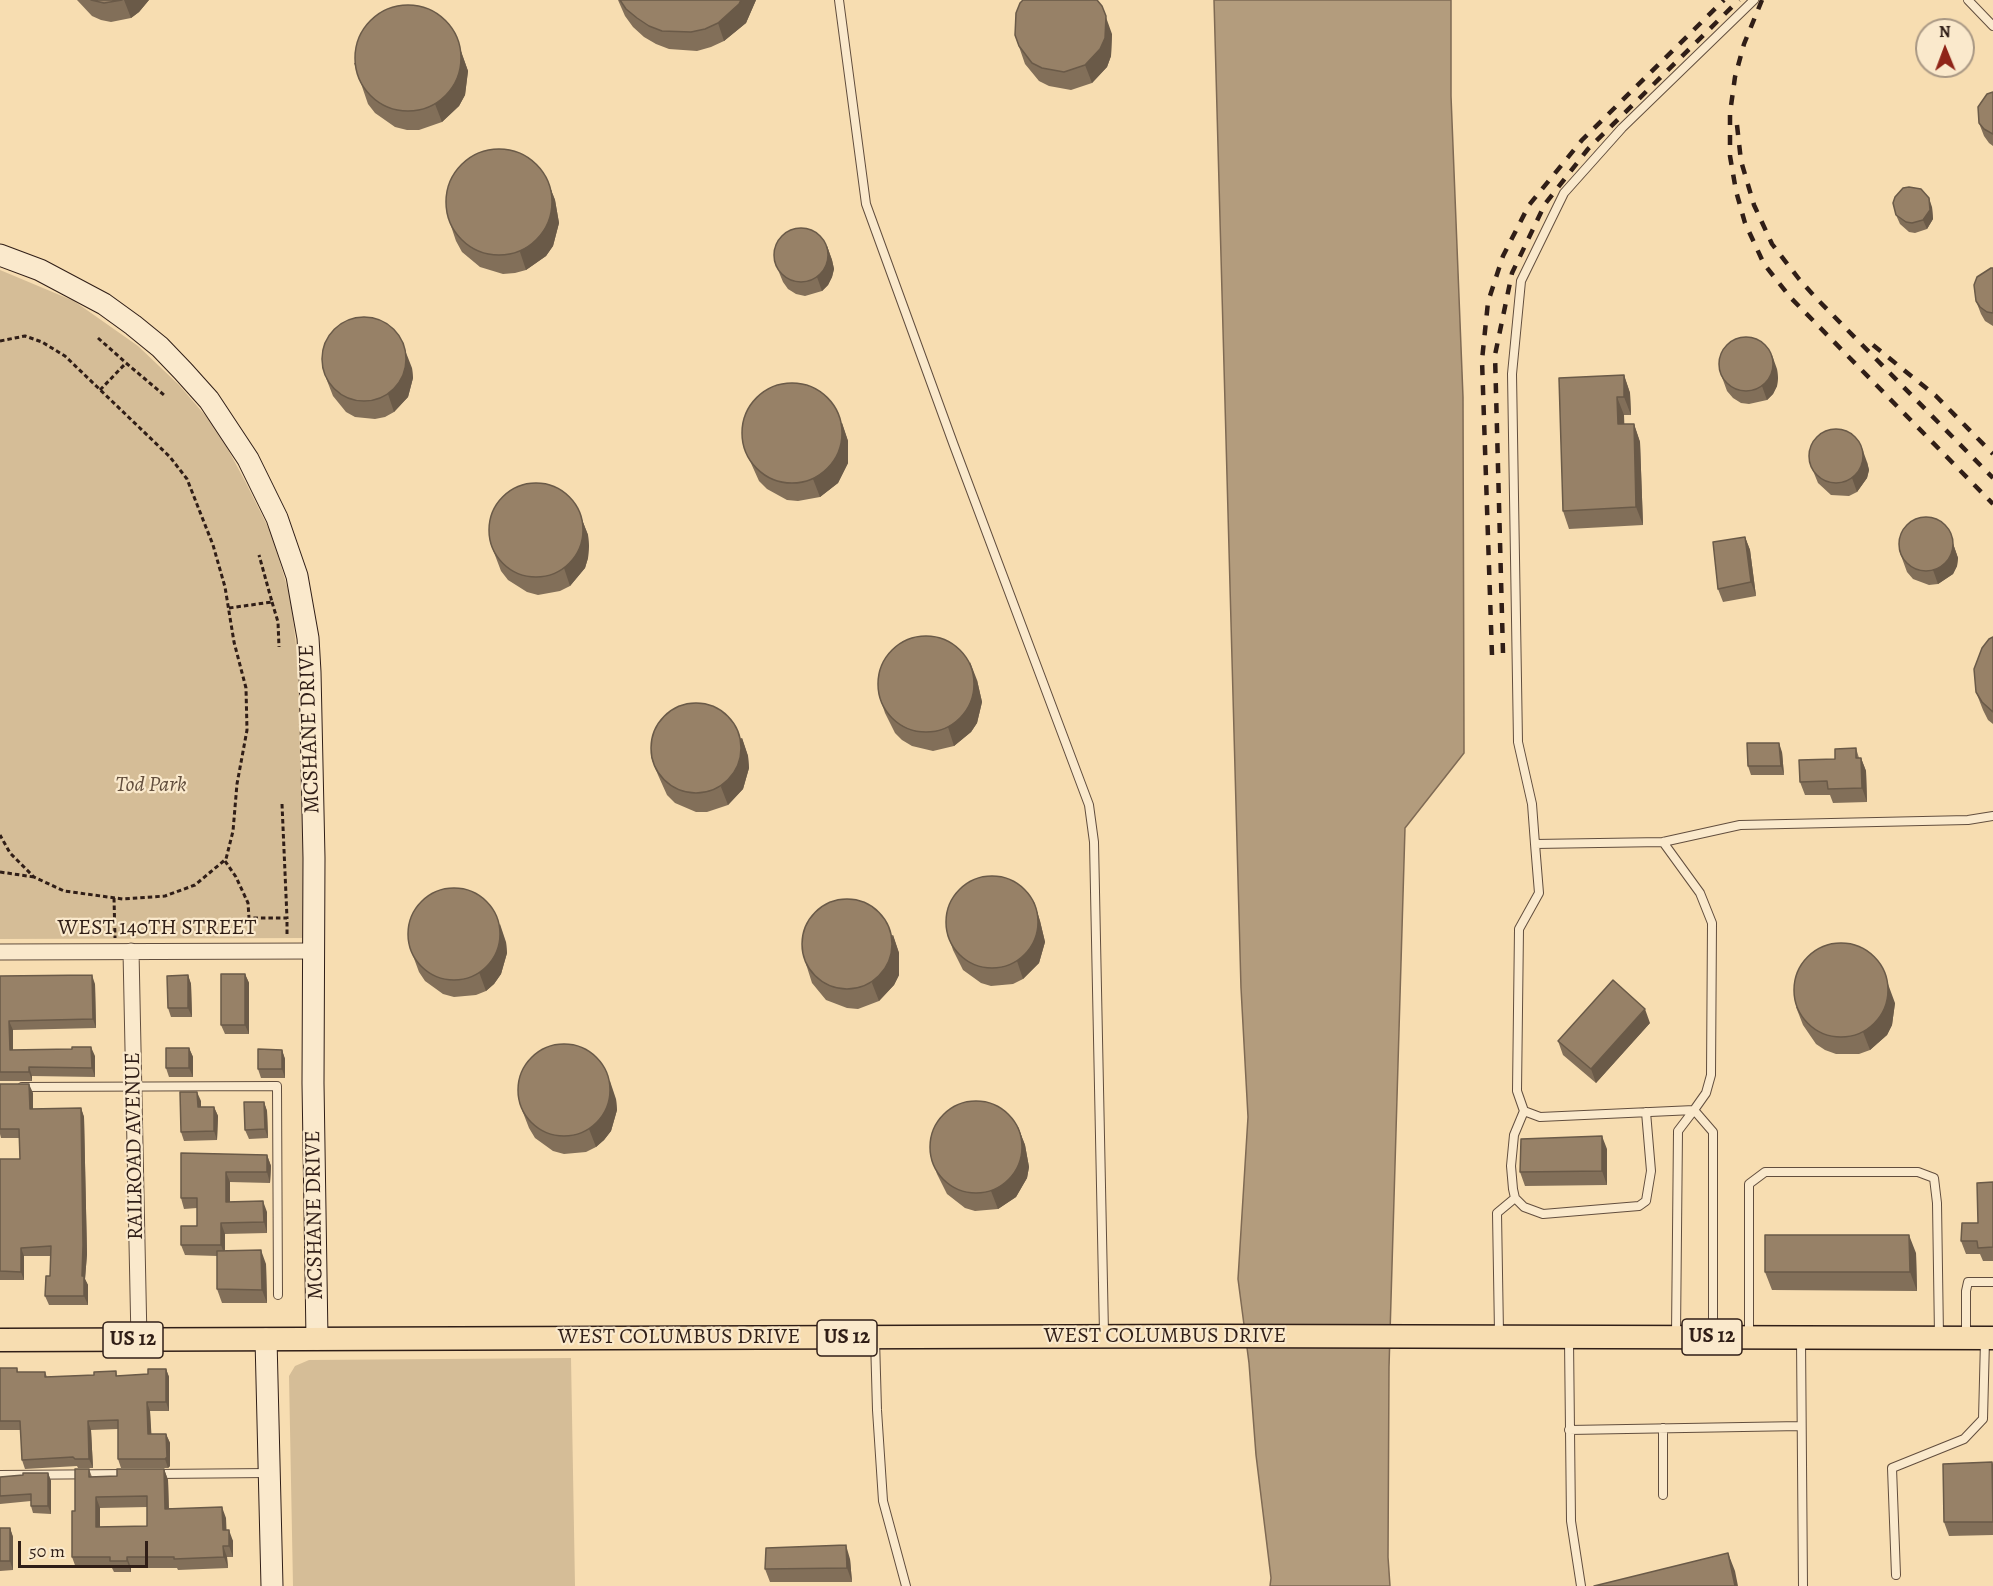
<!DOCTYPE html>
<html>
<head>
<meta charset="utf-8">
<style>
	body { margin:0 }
	#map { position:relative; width:1993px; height:1586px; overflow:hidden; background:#f7ddb1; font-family:Alegreya,serif }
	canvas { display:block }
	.north { position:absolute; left:1915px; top:18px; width:60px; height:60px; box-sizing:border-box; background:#fae9cc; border:2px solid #a99884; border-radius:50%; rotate:359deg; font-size:16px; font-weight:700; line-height:24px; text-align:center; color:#301e17 }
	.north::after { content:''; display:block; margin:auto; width:21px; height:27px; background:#8f2418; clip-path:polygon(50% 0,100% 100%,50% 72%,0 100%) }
	.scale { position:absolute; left:18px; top:1541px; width:130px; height:27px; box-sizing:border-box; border:3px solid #301e17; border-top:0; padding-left:8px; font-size:18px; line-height:21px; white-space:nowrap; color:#301e17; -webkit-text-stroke:4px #fae9cc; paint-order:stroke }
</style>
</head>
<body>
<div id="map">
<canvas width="1993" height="1586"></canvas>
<div class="north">N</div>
<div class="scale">50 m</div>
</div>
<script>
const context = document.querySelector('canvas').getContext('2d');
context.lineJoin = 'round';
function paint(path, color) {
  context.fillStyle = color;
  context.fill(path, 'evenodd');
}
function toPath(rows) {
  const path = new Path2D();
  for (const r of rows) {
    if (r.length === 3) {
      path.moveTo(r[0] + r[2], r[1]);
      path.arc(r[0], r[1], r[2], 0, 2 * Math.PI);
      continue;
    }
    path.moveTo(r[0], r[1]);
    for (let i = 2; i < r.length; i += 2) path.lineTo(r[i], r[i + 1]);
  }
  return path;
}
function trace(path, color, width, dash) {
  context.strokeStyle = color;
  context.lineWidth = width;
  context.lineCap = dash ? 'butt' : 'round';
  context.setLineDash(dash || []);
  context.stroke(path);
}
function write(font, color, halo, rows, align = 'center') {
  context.font = font + ' Alegreya,serif';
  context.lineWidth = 4.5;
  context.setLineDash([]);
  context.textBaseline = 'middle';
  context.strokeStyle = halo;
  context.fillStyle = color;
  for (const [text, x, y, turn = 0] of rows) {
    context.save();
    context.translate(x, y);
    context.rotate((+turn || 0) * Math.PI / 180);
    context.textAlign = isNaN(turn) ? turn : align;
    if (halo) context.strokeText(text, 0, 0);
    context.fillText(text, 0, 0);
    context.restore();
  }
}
const green = toPath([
	[0,270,74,301,138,346,179,385,217,429,245,481,272,535,291,600,299,672,305,938,0,939],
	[571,1358,575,1586,293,1586,289,1376,295,1366,309,1360]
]);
const water = toPath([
	[1214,0,1451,0,1451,96,1463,397,1464,753,1405,828,1389,1367,1388,1557,1390,1586,1270,1586,1271,1578,1256,1455,1249,1363,1238,1279,1248,1117,1241,988,1214,0]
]);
const path = toPath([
	[98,338,126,363],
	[0,341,25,336,42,342,65,356,170,457,187,479,213,545,225,587,234,642,246,688,247,730,237,784,233,831,226,859,195,885,165,896,123,899,64,891,34,877,10,853,0,835],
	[100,390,126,363,164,395],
	[272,602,278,622,279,647],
	[229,608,272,602,259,555],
	[282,804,287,918],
	[225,861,236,877,248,903,249,918,287,918,287,937],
	[0,872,34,877],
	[114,898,115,938]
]);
const lane = toPath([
	[839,0,866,204,953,443,1089,805,1094,842,1104,1333],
	[1968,0,1993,26],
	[1663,842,1700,893,1712,923,1711,1075,1706,1093,1694,1110,1540,1117,1524,1111,1517,1091,1519,929,1539,893,1535,844,1663,842],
	[1663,842,1740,825,1968,820,1993,816],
	[1535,844,1532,804,1518,742,1512,374,1521,281,1564,193,1622,128,1754,0],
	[22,1087,277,1086,278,1295],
	[1524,1111,1514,1135,1511,1166,1513,1189,1515,1198,1524,1207,1543,1214,1639,1206,1646,1201,1651,1171,1646,1112],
	[1499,1333,1497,1213,1515,1198],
	[1676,1334,1678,1131,1694,1110,1713,1132,1713,1336],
	[1749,1336,1749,1184,1765,1172,1918,1172,1934,1178,1937,1203,1939,1336],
	[1966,1336,1966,1291,1968,1282,1993,1282],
	[875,1339,877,1410,883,1501,906,1586],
	[1801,1339,1803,1586],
	[1569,1340,1571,1521,1581,1586],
	[1663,1428,1663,1495],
	[1569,1430,1801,1426],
	[157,1474,268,1473],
	[0,1475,127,1474],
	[1896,1575,1892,1468,1964,1439,1983,1419,1985,1340]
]);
const street = toPath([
	[131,951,139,1340],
	[0,952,314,951]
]);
const secondary = toPath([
	[0,255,40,270,104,304,133,325,160,347,183,371,209,400,248,459,277,518,297,576,308,638,310,672,314,858,313,1083,317,1339],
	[266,1339,272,1586]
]);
const primary = toPath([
	[0,1340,1219,1336,1993,1338]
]);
const rail = toPath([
	[1762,0,1744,44,1735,77,1730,113,1730,156,1736,191,1745,223,1764,264,1790,297,1993,504],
	[1737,125,1741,161,1754,205,1772,244,1799,279,1817,299,1993,478],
	[1873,345,1936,396,1993,454],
	[1503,653,1495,355,1512,273,1545,204,1588,149,1739,0],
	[1492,655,1482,360,1488,302,1503,256,1529,205,1582,140,1724,0]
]);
const wall = toPath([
	[77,0,149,0,139,12,131,18,111,22,101,20,92,16],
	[618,0,756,0,746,23,724,41,711,47,697,51,669,49,656,44,644,37,633,27,625,16],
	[1112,34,1111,56,1107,67,1092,83,1071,90,1049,86,1039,81,1025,64,1015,35],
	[460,49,468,71,465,95,459,106,442,122,419,130,407,130,395,127,375,113,368,104,354,63],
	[1993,92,1993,146,1989,143,1984,136,1979,123],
	[548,182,555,200,559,223,553,246,546,256,526,270,515,273,503,274,480,267,462,252,456,241,450,223],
	[1932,207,1933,219,1927,229,1915,233,1909,232,1900,224,1896,215],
	[827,246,832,260,834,269,832,277,828,285,822,291,805,296,796,294,788,289,783,282,774,260],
	[1993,268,1993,326,1985,321,1981,314,1976,301],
	[412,368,413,378,408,397,394,412,385,417,375,419,355,417,346,412,333,396,326,378],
	[1719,369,1777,369,1778,378,1777,386,1773,394,1767,400,1749,404,1741,403,1733,398,1727,391],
	[1624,375,1630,393,1631,415,1624,415,1624,424,1634,424,1640,442,1643,525,1569,529,1563,511],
	[842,423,848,441,848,463,838,483,820,497,798,501,787,500,767,489,759,481,750,461,743,443],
	[1809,461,1867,462,1869,470,1867,478,1857,492,1849,496,1831,495,1818,483],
	[581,517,588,535,589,546,588,558,585,568,570,586,560,591,538,595,527,592,508,580,501,571,490,542],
	[1948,529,1958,558,1957,566,1953,574,1938,584,1929,585,1913,579,1907,572,1899,550],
	[1745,537,1750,550,1756,596,1723,602,1718,589],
	[1993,637,1993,724,1988,720,1983,710,1976,692],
	[977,680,982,702,977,723,971,732,954,746,933,751,912,746,902,740,895,733,885,713,879,695],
	[742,738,748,756,749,768,743,789,728,805,707,812,696,812,675,803,667,795,658,775,651,757],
	[1856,748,1859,758,1861,758,1866,771,1867,802,1833,803,1830,795,1805,795,1800,782,1835,759],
	[1782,752,1784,775,1751,775,1748,766],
	[1034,902,1040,921,1045,942,1039,963,1023,979,1013,984,991,986,981,983,963,970,953,950,947,932],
	[893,935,899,953,899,975,894,985,879,1001,858,1009,847,1008,826,1000,812,983,806,964],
	[506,942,507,953,501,974,494,984,486,991,476,995,454,997,443,994,425,981,419,972,412,953],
	[245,974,249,983,249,1034,225,1034,221,1025],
	[188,975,191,984,192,1017,171,1017,168,1008],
	[0,976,95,984,96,1028,13,1030,13,1050,95,1056,95,1077,32,1076,32,1081,0,1081],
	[1895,1003,1892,1025,1887,1035,1870,1050,1859,1054,1836,1054,1825,1050,1816,1044,1803,1025,1796,1007],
	[1650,1023,1596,1083,1563,1055,1558,1041],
	[189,1048,193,1057,193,1077,169,1077,166,1068],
	[282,1050,285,1059,285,1078,261,1078,258,1069],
	[0,1084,33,1093,33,1109,81,1108,84,1117,87,1254,85,1279,88,1285,88,1305,49,1305,45,1296,50,1276,51,1256,24,1256,24,1280,0,1280,0,1159,20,1159,19,1138,1,1138,0,1134],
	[616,1099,617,1110,611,1131,604,1140,596,1147,586,1152,564,1154,553,1151,535,1138,529,1128,522,1110],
	[201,1101,201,1107,214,1107,218,1116,217,1140,184,1141,181,1132],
	[264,1102,267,1111,268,1138,249,1139,245,1130],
	[1018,1127,1025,1145,1029,1167,1027,1178,1016,1197,998,1209,975,1211,965,1208,947,1194,937,1174,931,1156],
	[1607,1149,1607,1185,1525,1186,1520,1172],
	[181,1153,267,1155,271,1166,270,1183,230,1182,230,1202,267,1212,267,1233,225,1234,225,1251,266,1264,267,1303,222,1303,217,1289,217,1256,185,1255,181,1245,197,1226,197,1208,184,1209,181,1198],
	[1993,1182,1993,1261,1983,1261,1980,1254,1966,1254,1961,1241,1978,1223],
	[1916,1253,1917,1291,1772,1290,1765,1272],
	[0,1368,17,1368,18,1372,45,1372,47,1377,94,1375,116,1371,117,1376,148,1374,166,1369,169,1377,169,1411,150,1411,151,1434,166,1434,170,1443,170,1466,168,1468,121,1468,118,1459,118,1429,91,1430,93,1468,78,1468,77,1466,25,1469,22,1460,21,1430,0,1430],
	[1992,1462,1993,1465,1993,1535,1949,1536,1944,1522],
	[89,1469,92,1477,117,1476,164,1469,168,1480,169,1508,226,1518,226,1530,233,1541,233,1557,227,1557,228,1568,178,1570,177,1568,131,1568,131,1572,114,1572,112,1568,76,1568,72,1557,75,1511],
	[147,1507,147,1526,100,1527,100,1508],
	[48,1473,51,1481,51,1514,33,1513,31,1506,31,1501,0,1504,0,1477],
	[0,1528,10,1528,13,1537,13,1570,0,1571],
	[850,1559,852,1582,770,1582,765,1569]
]);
const shadedWall = toPath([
	[124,0,149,0,139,12,131,18],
	[741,0,756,0,746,23,724,41,718,23],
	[1102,6,1112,34,1111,56,1107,67,1092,83,1085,65],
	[454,31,468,71,465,95,459,106,442,122,435,104],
	[548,182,555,200,559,223,553,246,546,256,526,270,520,252],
	[1929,198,1932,207,1933,219,1927,229,1923,220],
	[827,246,832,260,834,269,832,277,828,285,822,291,817,277],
	[405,350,412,368,413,378,408,397,394,412,388,394],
	[1772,355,1777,369,1778,378,1777,386,1773,394,1767,400,1762,386],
	[1624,375,1630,393,1631,415,1624,397],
	[1617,397,1624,415,1625,442,1618,424],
	[842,423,848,441,848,463,838,483,820,497,813,479],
	[1634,424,1640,442,1643,525,1636,507],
	[1862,448,1867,462,1869,470,1867,478,1857,492,1852,478],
	[581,517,588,535,589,546,588,558,585,568,570,586,564,568],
	[1948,529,1958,558,1957,566,1953,574,1938,584,1933,570],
	[1745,537,1750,550,1756,596,1751,582],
	[970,662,977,680,982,702,977,723,971,732,954,746,948,727],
	[742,738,748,756,749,768,743,789,728,805,721,787],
	[1779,743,1782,752,1784,775,1781,766],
	[1861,758,1866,771,1867,802,1862,788],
	[1034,902,1040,921,1045,942,1039,963,1023,979,1017,961],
	[500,924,506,942,507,953,501,974,494,984,486,991,479,972],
	[893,935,899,953,899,975,894,985,879,1001,872,983],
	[245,974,249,983,249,1034,245,1025],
	[92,975,95,984,96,1028,93,1019],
	[188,975,191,984,192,1017,188,1008],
	[1888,984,1895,1003,1892,1025,1887,1035,1870,1050,1863,1032],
	[1645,1009,1650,1023,1596,1083,1591,1069],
	[9,1021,13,1030,13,1059,10,1050],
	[91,1047,95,1056,95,1077,92,1068],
	[189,1048,193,1057,193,1077,189,1068],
	[282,1050,285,1059,285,1078,282,1069],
	[29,1067,32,1076,32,1081,29,1072],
	[610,1081,616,1099,617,1110,611,1131,604,1140,596,1147,589,1129],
	[29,1084,33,1093,33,1118,30,1109],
	[197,1092,201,1101,201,1116,198,1107],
	[264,1102,267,1111,268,1138,265,1129],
	[214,1107,218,1116,217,1140,214,1131],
	[81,1108,84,1117,87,1254,85,1279,88,1285,88,1305,84,1296,82,1276],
	[1018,1127,1025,1145,1029,1167,1027,1178,1016,1197,998,1209,991,1191],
	[1602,1136,1607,1149,1607,1185,1602,1171],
	[267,1155,271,1166,270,1183,267,1172],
	[226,1172,230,1182,230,1213,226,1202],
	[263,1201,267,1212,267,1233,264,1222],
	[221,1223,225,1234,225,1256,221,1245],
	[1909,1235,1916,1253,1917,1291,1910,1272],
	[21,1248,24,1256,24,1280,21,1272],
	[261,1250,266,1264,267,1303,262,1290],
	[166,1369,169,1377,169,1411,166,1402],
	[147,1402,150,1411,152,1443,148,1434],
	[88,1421,91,1430,93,1468,89,1459],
	[166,1434,170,1443,170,1466,168,1468,165,1459],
	[1992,1462,1993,1465,1993,1497,1992,1496],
	[164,1469,168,1480,169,1520,165,1509],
	[48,1473,51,1481,51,1514,48,1506],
	[96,1497,100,1508,100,1538,96,1527],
	[222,1507,226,1518,227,1541,223,1530],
	[10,1528,13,1537,13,1570,10,1561],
	[229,1530,233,1541,233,1557,229,1546],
	[846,1545,850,1559,852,1582,847,1568],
	[223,1546,227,1557,228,1568,224,1557],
	[1728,1553,1735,1571,1738,1586,1735,1586],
	[127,1557,131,1568,131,1572,127,1561]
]);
const building = toPath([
	[91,0,122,0,104,3,91,0],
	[620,0,741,0,739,4,718,23,705,29,691,32,662,31,649,26,637,18,626,9,620,0],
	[1023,0,1097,0,1102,6,1106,16,1105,38,1100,49,1085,65,1064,72,1042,68,1032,63,1019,46,1015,35,1016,13,1020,3,1023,0],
	[408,58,53],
	[1993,92,1993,134,1984,129,1979,123,1978,107,1987,94,1993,92],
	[499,202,53],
	[1909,187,1921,189,1929,198,1930,210,1923,220,1912,223,1906,222,1896,215,1893,203,1895,197,1903,188,1909,187],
	[801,255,27],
	[1991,268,1993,268,1993,313,1987,312,1980,307,1976,301,1974,285,1977,277,1991,268],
	[364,359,42],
	[1746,364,27],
	[1624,375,1624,397,1617,397,1618,424,1634,424,1636,507,1563,511,1559,378,1624,375],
	[792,433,50],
	[1836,456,27],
	[536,530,47],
	[1926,544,27],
	[1745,537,1751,582,1718,589,1713,542,1745,537],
	[926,684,48],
	[1993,637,1993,712,1982,702,1976,692,1974,669,1982,648,1989,639,1993,637],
	[696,748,45],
	[1747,743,1779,743,1781,766,1748,766,1747,743],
	[1856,748,1856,758,1861,758,1862,788,1828,789,1827,781,1800,782,1799,760,1835,759,1835,749,1856,748],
	[992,922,46],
	[454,934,46],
	[847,944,45],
	[1841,990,47],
	[221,974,245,974,245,1025,221,1025,221,974],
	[92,975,93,1019,9,1021,10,1050,72,1049,72,1047,91,1047,92,1068,29,1067,29,1072,0,1072,0,976,92,975],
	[188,975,188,1008,168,1008,167,976,188,975],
	[1613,980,1645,1009,1591,1069,1558,1041,1613,980],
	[564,1090,46],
	[166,1048,189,1048,189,1068,166,1068,166,1048],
	[258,1049,282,1050,282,1069,258,1069,258,1049],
	[0,1084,29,1084,30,1109,81,1108,83,1245,82,1276,84,1276,84,1296,45,1296,46,1276,50,1276,51,1246,21,1248,21,1272,0,1271,0,1159,20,1159,19,1129,0,1129,0,1084],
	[180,1092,197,1092,198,1107,214,1107,214,1131,181,1132,180,1092],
	[976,1147,46],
	[244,1102,264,1102,265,1129,245,1130,244,1102],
	[1602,1136,1602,1171,1520,1172,1521,1139,1602,1136],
	[181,1153,267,1155,267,1172,226,1172,226,1202,263,1201,264,1222,221,1223,221,1245,181,1245,181,1226,197,1226,197,1198,181,1198,181,1153],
	[1993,1182,1993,1247,1978,1248,1977,1241,1961,1241,1962,1223,1978,1223,1977,1183,1993,1182],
	[1765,1235,1909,1235,1910,1272,1765,1272,1765,1235],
	[261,1250,262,1290,217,1289,217,1251,261,1250],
	[0,1368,17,1368,17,1372,45,1372,45,1377,94,1375,94,1372,116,1371,116,1376,148,1374,148,1369,166,1369,166,1402,147,1402,148,1434,166,1434,167,1457,165,1459,118,1459,118,1420,88,1421,89,1459,75,1459,73,1457,22,1460,20,1421,0,1421,0,1368],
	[1992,1462,1993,1522,1944,1522,1943,1464,1992,1462],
	[75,1469,89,1469,89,1477,117,1476,117,1469,164,1469,165,1509,222,1507,223,1530,229,1530,229,1546,223,1546,224,1557,174,1559,174,1557,127,1557,127,1561,110,1561,110,1557,72,1557,72,1511,75,1511,75,1469],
	[147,1496,147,1526,96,1527,96,1497,147,1496],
	[23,1473,48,1473,48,1506,31,1506,31,1494,0,1496,0,1477,23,1475,23,1473],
	[0,1528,10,1528,10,1561,0,1561,0,1528],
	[846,1545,847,1568,765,1569,766,1548,846,1545],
	[1728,1553,1735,1586,1594,1586,1728,1553]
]);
const shields = [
	[1712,1337,60],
	[847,1338,60],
	[133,1340,60]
];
const shieldNames = [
	["US 12",1712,1337],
	["US 12",847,1338],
	["US 12",133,1340]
];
const streetNames = [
	["MCSHANE DRIVE",310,729,-92],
	["WEST 140TH STREET",157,929],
	["RAILROAD AVENUE",135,1146,-91],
	["MCSHANE DRIVE",315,1215,-91],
	["WEST COLUMBUS DRIVE",1165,1337],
	["WEST COLUMBUS DRIVE",679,1338]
];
const parkNames = [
	["Tod Park",151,786]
];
paint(green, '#d5bd97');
paint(water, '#b39c7d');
trace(water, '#7f6a54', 1.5);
trace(lane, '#624e3e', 10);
trace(street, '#624e3e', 17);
trace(secondary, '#301e17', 23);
trace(primary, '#301e17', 25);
trace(path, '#301e17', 3, [4.5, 3]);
trace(lane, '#fae9cc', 8);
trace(street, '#fae9cc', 15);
trace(secondary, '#fae9cc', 21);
trace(primary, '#f7ddb1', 22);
trace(rail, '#301e17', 4.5, [10, 10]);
paint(wall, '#826f59');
paint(shadedWall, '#6a5a48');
paint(building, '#978167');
trace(building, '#6a5a48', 1.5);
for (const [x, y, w] of shields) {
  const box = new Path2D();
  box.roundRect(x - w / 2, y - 18, w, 36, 4.5);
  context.fillStyle = '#fae9cc';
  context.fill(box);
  trace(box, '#301e17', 1.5);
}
write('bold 21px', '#301e17', null, shieldNames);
write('22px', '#301e17', '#fae9cc', streetNames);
write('italic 22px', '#624e3d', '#fae9cc', parkNames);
</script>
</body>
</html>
